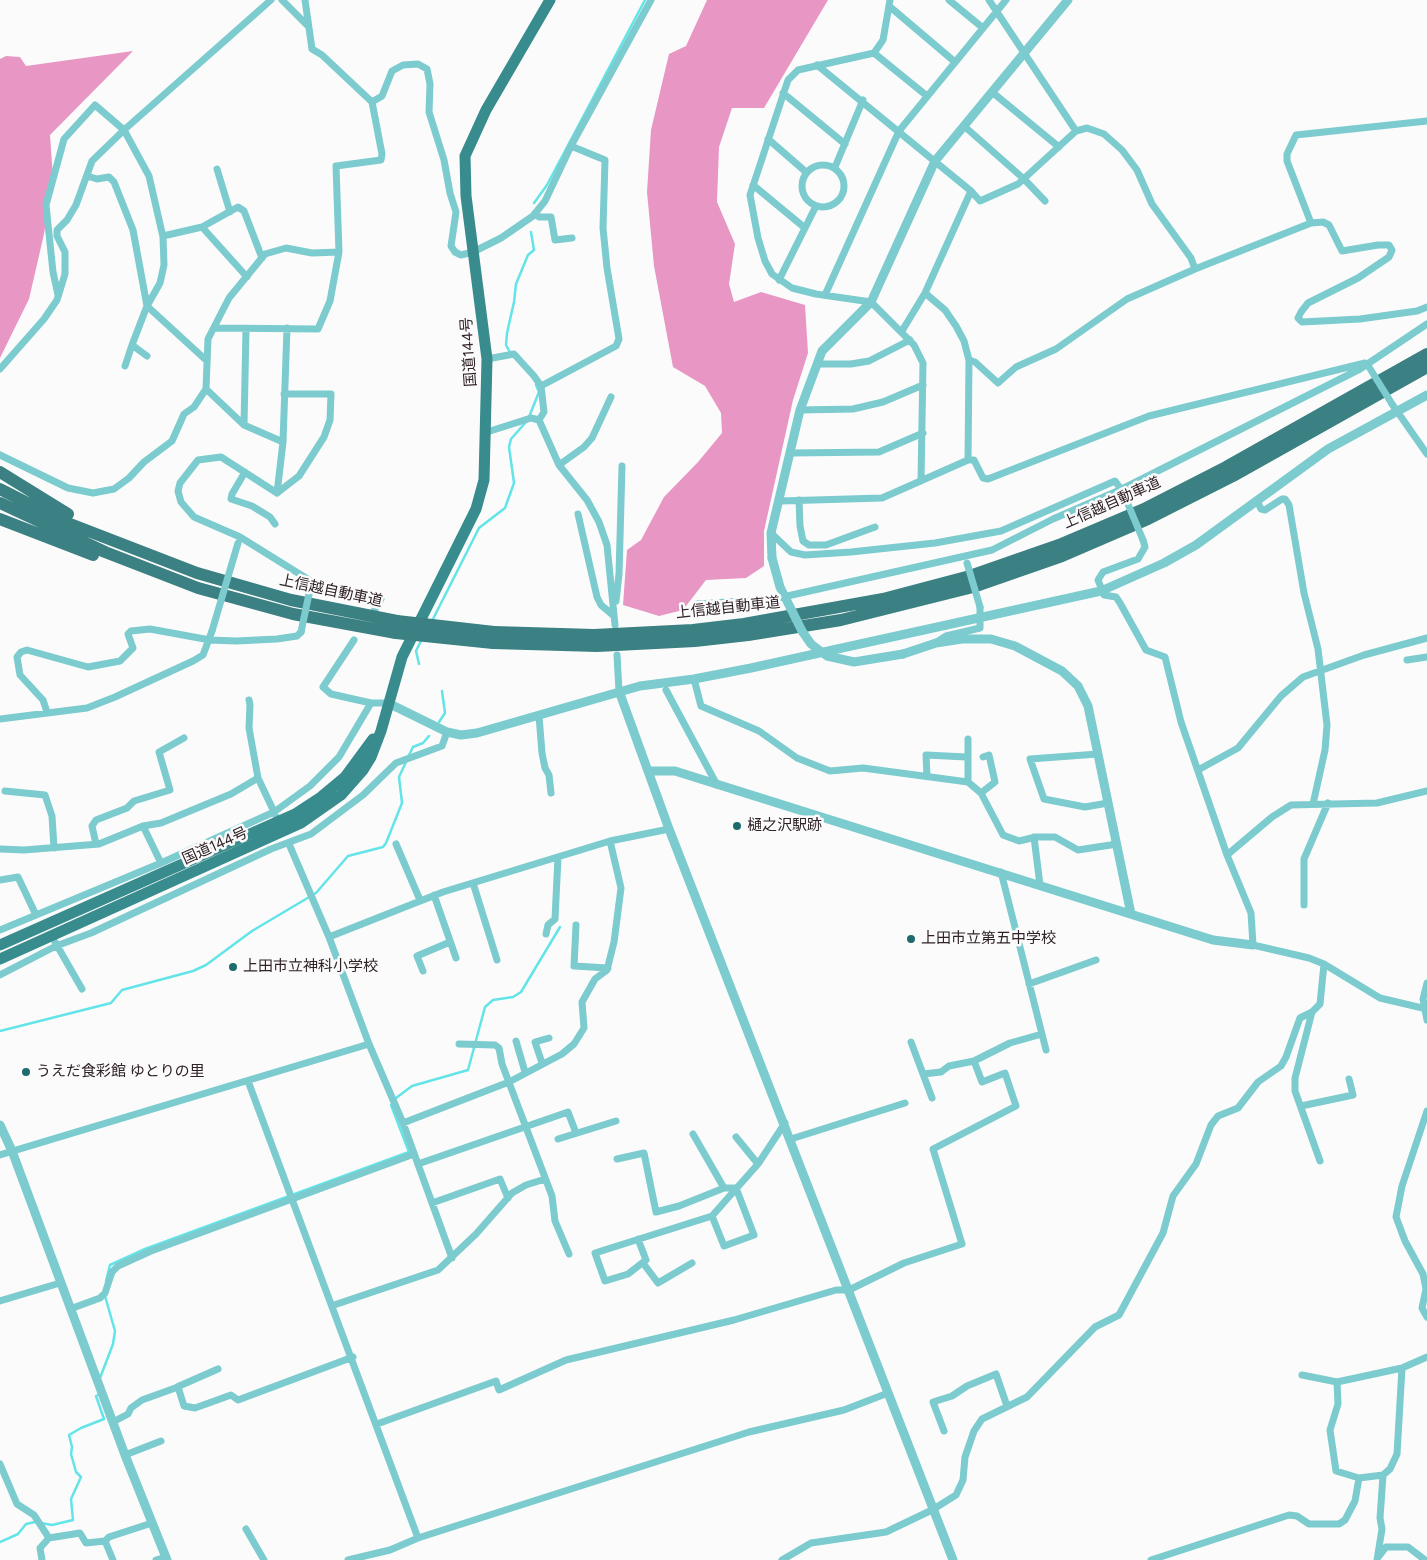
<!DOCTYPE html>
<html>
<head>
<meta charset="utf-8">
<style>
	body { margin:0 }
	canvas { display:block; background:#fbfbfb }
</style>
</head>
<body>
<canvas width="1427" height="1560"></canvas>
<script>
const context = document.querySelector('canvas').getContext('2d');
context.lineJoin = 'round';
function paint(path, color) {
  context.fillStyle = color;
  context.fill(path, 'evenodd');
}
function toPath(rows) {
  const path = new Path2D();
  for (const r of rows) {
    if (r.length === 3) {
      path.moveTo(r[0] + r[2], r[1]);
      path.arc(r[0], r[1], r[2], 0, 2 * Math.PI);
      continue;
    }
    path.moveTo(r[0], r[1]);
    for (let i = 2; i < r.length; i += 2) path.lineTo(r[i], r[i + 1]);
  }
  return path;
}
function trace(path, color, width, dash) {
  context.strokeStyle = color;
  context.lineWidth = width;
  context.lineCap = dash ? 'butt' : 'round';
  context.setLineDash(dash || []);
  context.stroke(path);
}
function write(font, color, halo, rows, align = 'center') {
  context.font = font + ' Figtree,"Noto Sans JP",sans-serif';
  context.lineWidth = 5;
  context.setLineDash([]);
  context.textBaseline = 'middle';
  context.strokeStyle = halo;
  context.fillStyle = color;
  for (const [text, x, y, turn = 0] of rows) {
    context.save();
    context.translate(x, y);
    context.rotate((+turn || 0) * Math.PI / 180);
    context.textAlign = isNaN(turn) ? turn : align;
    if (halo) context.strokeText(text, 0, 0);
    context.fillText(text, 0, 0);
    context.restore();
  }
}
const forest = toPath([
	[707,0,828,0,764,108,732,108,719,147,717,202,735,244,729,284,734,302,761,292,805,305,808,353,793,400,764,531,764,566,746,578,706,580,683,610,659,616,623,605,627,550,641,540,664,497,698,462,722,433,721,413,705,386,673,367,654,266,647,192,651,130,669,54,686,46],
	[133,51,50,135,53,178,44,234,29,299,0,358,0,59,6,56,20,57,26,66]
]);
const stream = toPath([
	[534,203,547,185,645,0],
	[511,354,506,345,507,333,514,302,516,284,528,255,534,250,531,232],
	[529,417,539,392,536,385],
	[432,621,479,528,505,508,514,483,509,447,511,439,526,422],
	[419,664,416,651,422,639],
	[439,722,445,713,442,691],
	[408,757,413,747,423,743,429,736],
	[0,1031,111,1003,122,990,193,971,206,965,252,931,316,893,348,856,383,847,386,843,402,803,399,777,406,762],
	[396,1098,412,1086,468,1070,485,1007,493,1000,513,997,521,992,560,927],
	[106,1281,110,1265,145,1249,409,1152,391,1105],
	[100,1378,113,1344,115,1331,105,1296],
	[41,1523,52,1525,73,1520,71,1499,81,1477,76,1472,71,1454,72,1447,69,1435,81,1428,104,1419,96,1396,100,1394],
	[0,1542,18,1534,26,1524,35,1522]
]);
const minor = toPath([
	[282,0,307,25],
	[890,0,883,40,874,53,798,70,788,80,750,195,758,238,765,261,772,274,792,288,816,294,871,302,914,345,923,363,921,481],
	[949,0,983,28],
	[889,6,955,62],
	[874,53,927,96],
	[817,65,971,191,980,201,1018,184,1076,131,989,0],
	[992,92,1059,147],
	[783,93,845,144],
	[372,102,382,96,392,71,403,65,418,64,427,69,430,84,429,112,444,160,450,193,456,212,451,246,455,252,461,255,473,252,501,238,533,216,545,201,571,146,651,0],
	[964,126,1024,179,1045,201],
	[1076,131,1087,128,1104,134,1122,150,1137,170,1152,204,1191,258,1195,269],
	[768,139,806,172],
	[823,186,21],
	[835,167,863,100],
	[217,169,230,212],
	[753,185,805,228],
	[535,213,539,217,551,217,555,240,572,238],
	[1311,223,1287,161,1287,154,1296,135,1427,121],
	[202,227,238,207,244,211,262,258],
	[163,236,202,227,247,277],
	[779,280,816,206],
	[58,295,53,272,46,205,64,139,95,105,124,130,149,176,163,237,164,265,160,283,147,306,133,230,114,182,109,177,97,179,87,176],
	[825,295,899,131,1006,0],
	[215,328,318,329,330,301,339,252,336,166,381,160,382,154,372,102,322,55,312,49,305,0],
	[902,331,925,293,971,191],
	[147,356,132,345,147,306,207,361],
	[487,359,514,354,534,376,541,386,544,412,539,420],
	[969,360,975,362,998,383,1016,367,1056,349,1127,299,1195,269,1311,223,1323,222,1329,225,1342,251,1378,245,1389,245,1392,250,1389,257,1358,278,1308,303,1301,312,1298,318,1302,322,1360,319,1417,311,1427,307],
	[817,364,851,364,869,361,910,340],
	[125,366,132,345],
	[0,369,44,319,57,300,65,274,65,252,57,236,57,230,67,220,76,205,92,161,124,130,271,0],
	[541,386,616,346,619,339,607,268,603,228,605,160,571,146],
	[206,389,244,425,283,442],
	[1392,404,1427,454],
	[800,410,853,409,883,402,923,385],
	[244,425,246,329],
	[487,432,531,418,539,420,559,465,587,500,599,522,607,545,615,625],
	[791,453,879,452,923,433],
	[0,455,68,488,93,493,114,489,129,478,144,462,172,441,184,414,194,407,206,389,208,339,229,298,265,254,286,248,312,253,339,252],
	[968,460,974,460,983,478,988,479,1149,416,1365,363],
	[559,465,584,447,592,438,611,397],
	[245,472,232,494,231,499,252,506,270,517,275,524],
	[277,493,221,457,198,460,180,483,178,491,181,502,194,517,240,537,314,583,330,589,378,596,381,599,374,611],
	[277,493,283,442,287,328],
	[277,493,299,476,324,437,330,420,331,394,284,394],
	[799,500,800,526,803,541,809,545,826,545,875,527],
	[780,501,882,498,968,460,969,360,964,341,956,326,945,310,925,293],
	[1257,501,1261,509,1265,510,1282,499,1285,499,1289,505,1304,593,1318,649,1327,725,1325,750,1313,804],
	[578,514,597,597,601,605,614,616],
	[771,533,791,552,805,555,851,552,935,543,1001,531,1115,481,1123,492],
	[1143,540,1145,547,1138,559,1103,572,1098,580,1104,595,1116,597,1120,603,1146,650,1165,657,1181,722,1227,855,1251,913,1253,945,1309,958,1324,964,1380,998,1427,1009],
	[309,594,312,591,318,592,321,585],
	[616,601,619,574,622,466],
	[697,604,774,599,992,550,1053,519,1122,489,1360,369,1427,324],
	[354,640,323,687,331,694,371,703],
	[937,642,946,636,980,628,980,607],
	[617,655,619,691],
	[1407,660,1427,657],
	[694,679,701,706,759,731,797,758,830,771,863,768,968,782,981,793,1003,835,1019,841,1036,837,1055,837,1078,850,1117,844],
	[666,690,717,785],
	[249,700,250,705,249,728,258,778,276,816],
	[47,712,43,700,20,675,17,657,21,652,27,650,88,667,120,661,133,648,128,634,131,631,150,629,210,640,236,641,277,639,297,636,301,632],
	[539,716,542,753,545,768,549,775,551,793],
	[0,719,87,708,115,697,193,661,203,655,212,631],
	[968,739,968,782],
	[1098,754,1030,759,1044,799,1085,807,1108,803],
	[1198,770,1238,748,1281,696,1303,677,1364,655,1427,638],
	[927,776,926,755,966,757],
	[5,791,45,795,52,816,54,848],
	[981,793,995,782,989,755,983,757],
	[143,826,161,823,231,794,258,778],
	[1034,837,1040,885],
	[96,844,92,826,96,820,127,808,134,801,170,790,159,752,184,738],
	[289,844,329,937,369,1044,403,1123,452,1258],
	[396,844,420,900],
	[0,849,24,850,99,844,143,826,161,863],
	[1227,855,1272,817,1291,805,1377,803,1427,791],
	[1001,872,1046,1050],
	[0,880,18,877,36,915],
	[473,883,497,960],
	[434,895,456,958],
	[1304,905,1304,859,1328,803],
	[576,925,574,966,608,968],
	[0,930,161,863,274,812,310,786,339,757,371,703,388,703],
	[546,934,548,925,555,919,558,857],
	[329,937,443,892,610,841,669,829],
	[55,942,82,989],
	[423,971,417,956,450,942],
	[0,975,56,946,91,933,271,849,311,834,363,795,396,763,442,746,447,732],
	[1427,983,1423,999,1427,1020],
	[1029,984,1096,960],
	[1312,1012,1295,1078,1295,1091,1320,1161],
	[516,1041,525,1072],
	[911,1042,932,1098],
	[459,1044,495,1045,499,1048,502,1064,552,1196,555,1221,569,1254],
	[542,1063,535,1042,549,1038],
	[923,1074,941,1072,949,1066,974,1061,1010,1043,1042,1034],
	[248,1081,418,1538],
	[1301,1106,1353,1095,1349,1079],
	[1427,1111,1402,1186,1396,1217,1405,1241,1423,1274,1426,1289,1422,1308,1427,1317],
	[403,1123,509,1082,562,1054,574,1044,584,1028,582,1002,595,979,607,970,614,942,621,888,610,841],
	[693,1134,724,1188],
	[736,1137,758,1164],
	[558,1139,616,1121],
	[791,1139,905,1103],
	[0,1155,369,1044],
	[617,1159,644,1153,656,1212,679,1206,724,1188,736,1188,754,1235,724,1246,712,1216],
	[418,1164,568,1112,576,1133],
	[432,1203,500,1179,508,1198],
	[638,1239,646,1260,628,1274,605,1281,595,1253,712,1216,758,1164,785,1123],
	[643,1263,658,1283,692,1263],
	[0,1301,60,1283],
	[334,1305,438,1270,476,1234,512,1193,526,1185,545,1179],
	[70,1309,100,1298,105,1293,112,1272,118,1266,151,1251,414,1154],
	[1302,1375,1337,1382,1402,1368],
	[1337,1382,1338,1404,1330,1430,1336,1471,1359,1478],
	[177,1387,218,1369],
	[113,1422,128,1414,131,1408,142,1400,178,1387,184,1406,195,1408,231,1395,238,1400,353,1357],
	[377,1424,496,1381,499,1390,566,1360,734,1320,836,1290,849,1290,904,1263,962,1244,933,1149,1016,1106,1005,1073,982,1082,974,1061],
	[944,1431,933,1402,952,1396,967,1386,996,1374,1007,1406],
	[125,1455,161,1441],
	[0,1464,17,1504,34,1515,49,1538],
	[246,1529,264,1560],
	[105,1541,109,1537,152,1523],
	[1379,1556,1386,1547,1408,1547,1425,1560],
	[42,1560,40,1548,49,1538,80,1533,86,1543,105,1541,113,1560],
	[156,1560,166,1557],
	[348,1560,390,1550,418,1538,749,1432,844,1410,888,1393],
	[782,1560,811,1543,886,1532,932,1510,956,1495,963,1480,965,1457,974,1431,982,1419,1027,1397,1095,1327,1119,1315,1163,1233,1173,1196,1196,1164,1211,1125,1218,1116,1238,1108,1258,1082,1281,1066,1286,1057,1300,1018,1312,1012,1320,1004,1324,964],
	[1151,1560,1289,1515,1297,1516,1309,1524,1339,1524,1345,1520,1355,1501,1359,1478,1383,1475,1390,1469,1397,1454,1402,1368,1427,1357],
	[1377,1560,1382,1529,1380,1518,1383,1475]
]);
const tertiary = toPath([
	[772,558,771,533,800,410,822,351,871,302,935,161,1068,0],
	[903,654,936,643,962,639,991,639,1015,646,1062,671,1078,686,1088,706,1131,914],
	[619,691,669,829,953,1560],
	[388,703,447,732,461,735,477,733,640,686,694,679,751,668,1101,591,1164,563,1196,545,1328,449,1427,395],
	[649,771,675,771,1213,940,1253,945],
	[0,1125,12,1151,125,1455,167,1560]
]);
const trunk = toPath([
	[0,945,295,814,321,797,345,777,373,739],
	[0,959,301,823,341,795,363,770,371,757,381,731,402,657,476,509,484,480,487,359,466,196,465,156,486,110,550,0]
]);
const motorway = toPath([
	[0,472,68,514],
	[0,489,65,522,197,573,291,600,397,621],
	[0,503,105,552,198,588,293,614,396,633],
	[0,519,93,555],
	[494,632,594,635,693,630,744,624,883,599,970,576,1059,545,1144,509,1226,467,1427,354],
	[493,643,597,646,695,641,748,635,841,620,973,587,1062,556,1148,519,1233,476,1427,367]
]);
const minorBridge = toPath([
	[1369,367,1392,404],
	[1125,497,1143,540],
	[967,563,980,607],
	[212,631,238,543],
	[301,632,309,594]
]);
const tertiaryBridge = toPath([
	[772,558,780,587,802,631,811,644,827,656,854,662,903,654]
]);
const motorwayBridge = toPath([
	[397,621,494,632],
	[396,633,493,643]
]);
const markers = [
	[737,826,5,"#1e6b6d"],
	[911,939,5,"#1e6b6d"],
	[233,967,5,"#1e6b6d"],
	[26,1072,5,"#1e6b6d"]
];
const streetNames = [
	["国道144号",469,352,-94],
	["上信越自動車道",1112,503,-24],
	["上信越自動車道",331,591,12],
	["上信越自動車道",728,608,-6],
	["国道144号",215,846,-24]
];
const poiNames = [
	["樋之沢駅跡",747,826],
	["上田市立第五中学校",921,939],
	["上田市立神科小学校",243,967],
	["うえだ食彩館 ゆとりの里",36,1072]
];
paint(forest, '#e896c4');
trace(stream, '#63e4e8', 2.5);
trace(minor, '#7ccbce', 7);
trace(tertiary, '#7ccbce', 9);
trace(trunk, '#388c8e', 11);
trace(motorway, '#3b8082', 12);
trace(minorBridge, '#7ccbce', 7);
trace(tertiaryBridge, '#7ccbce', 9);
trace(motorwayBridge, '#3b8082', 12);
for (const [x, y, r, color] of markers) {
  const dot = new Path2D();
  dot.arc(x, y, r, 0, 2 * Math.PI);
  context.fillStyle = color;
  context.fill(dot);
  trace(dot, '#fbfbfb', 2);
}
write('15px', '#302229', '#fbfbfb', streetNames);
write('15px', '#302229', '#fbfbfb', poiNames, 'left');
</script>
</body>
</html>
